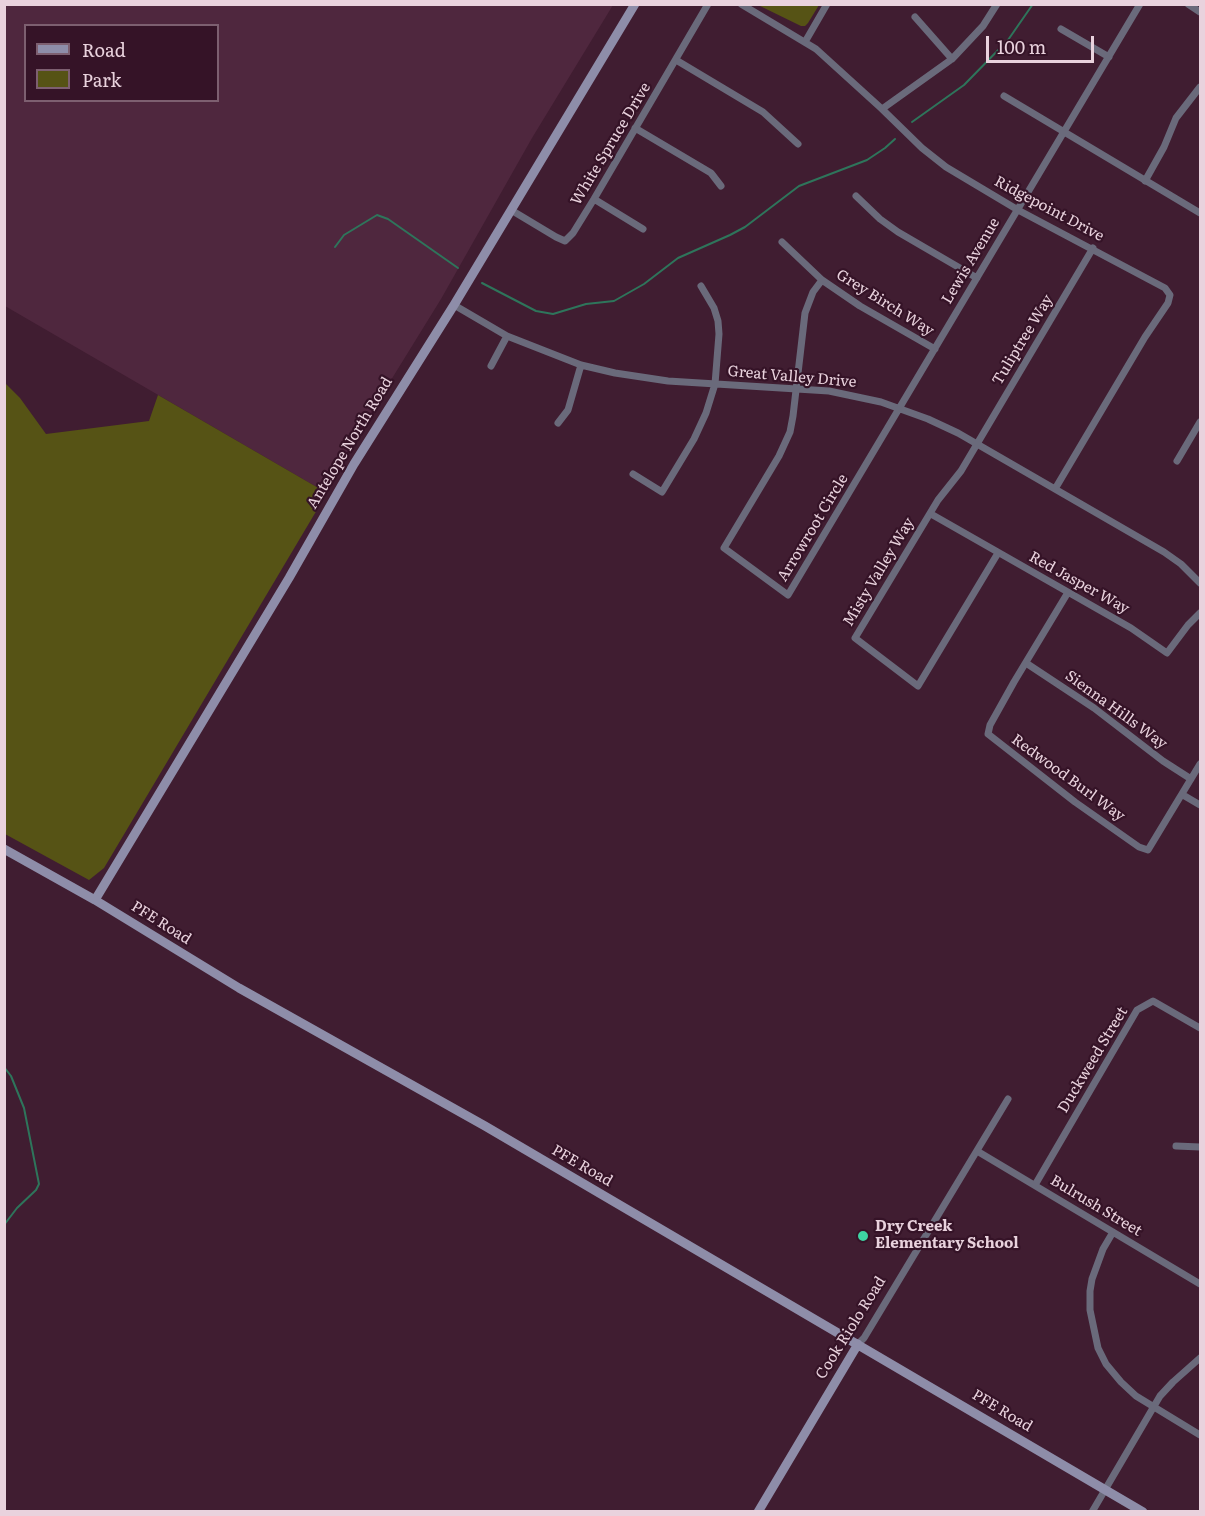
<!DOCTYPE html>
<html>
<head>
<meta charset="utf-8">
<style>
	body { margin:0 }
	#map { position:relative; width:1205px; height:1516px; overflow:hidden; background:#401d31; font-family:Literata,serif }
	canvas { display:block }
	.frame { position:absolute; inset:0; border:6px solid #e9d2dd; pointer-events:none }
	.legend { position:absolute; left:24px; top:24px; width:195px; height:78px; box-sizing:border-box; background:#351327; border:2px solid #7d5f70; margin:0; padding:8px 10px; list-style:none; font-size:18px; color:#e9d2dd }
	.legend li { display:flex; align-items:center; gap:12px; height:30px }
	.legend b { width:30px; border:2px solid #7d5f70 }
	.scale { position:absolute; left:986px; top:36px; width:108px; height:27px; box-sizing:border-box; border:3px solid #e9d2dd; border-top:0; padding-left:8px; font-size:18px; line-height:21px; white-space:nowrap; color:#e9d2dd; -webkit-text-stroke:4px #351327; paint-order:stroke }
</style>
</head>
<body>
<div id="map">
<canvas width="1205" height="1516"></canvas>
<div class="frame"></div>
<ul class="legend">
<li><b style="height:8px;background:#8e8da9"></b>Road</li>
<li><b style="height:16px;background:#565315"></b>Park</li>
</ul>
<div class="scale">100 m</div>
</div>
<script>
const context = document.querySelector('canvas').getContext('2d');
context.lineJoin = 'round';
function paint(path, color) {
  context.fillStyle = color;
  context.fill(path, 'evenodd');
}
function toPath(rows) {
  const path = new Path2D();
  for (const r of rows) {
    path.moveTo(r[0], r[1]);
    for (let i = 2; i < r.length; i += 2) path.lineTo(r[i], r[i + 1]);
  }
  return path;
}
function trace(path, color, width, dash) {
  context.strokeStyle = color;
  context.lineWidth = width;
  context.lineCap = dash ? 'butt' : 'round';
  context.setLineDash(dash || []);
  context.stroke(path);
}
function write(font, color, halo, rows, align = 'center') {
  context.font = font + ' Literata,serif';
  context.lineWidth = 4.5;
  context.setLineDash([]);
  context.textBaseline = 'middle';
  context.strokeStyle = halo;
  context.fillStyle = color;
  for (const [text, x, y, turn = 0] of rows) {
    context.save();
    context.translate(x, y);
    context.rotate((+turn || 0) * Math.PI / 180);
    context.textAlign = isNaN(turn) ? turn : align;
    if (halo) context.strokeText(text, 0, 0);
    context.fillText(text, 0, 0);
    context.restore();
  }
}
const built = toPath([
	[5,5,613,5,532,138,441,299,383,393,327,493,5,306],
	[26,26,218,26,218,100,26,100]
]);
const green = toPath([
	[758,5,819,4,819,5,808,23,805,26,801,26],
	[4,382,20,398,46,434,149,421,158,395,327,493,104,868,89,880,5,834]
]);
const stream = toPath([
	[912,122,964,85,1008,40,1033,4],
	[335,247,344,235,377,215,388,219,458,268],
	[482,283,536,311,553,314,586,304,614,301,644,284,678,258,730,235,745,227,799,186,867,160,885,148,895,139],
	[4,1067,11,1076,24,1108,39,1184,36,1190,17,1208,4,1225]
]);
const street = toPath([
	[741,4,816,49,882,109,922,148,946,167,1018,210,1165,288,1170,295,1168,303,1145,337,1055,489],
	[1188,4,1200,12],
	[915,17,952,59],
	[1061,29,1109,57],
	[805,42,827,4],
	[676,60,763,112,798,144],
	[1004,96,1200,213],
	[882,109,952,59,983,26,997,4],
	[635,128,711,173,721,186],
	[1145,181,1164,147,1176,118,1200,87],
	[856,196,880,219,898,232,977,278],
	[594,199,643,229],
	[511,210,556,237,565,241,573,233,594,199,708,4],
	[782,242,822,280,860,306,935,349],
	[822,280,813,292,805,313,793,416,790,432,779,456,724,548,788,595,1140,4],
	[454,305,507,336,581,365,615,373,668,381,829,391,881,402,928,419,958,433,1164,552,1181,564,1200,583],
	[491,366,507,336],
	[558,423,568,410,581,365],
	[1177,461,1200,422],
	[633,474,662,492,694,439,706,413,715,384,719,334,718,321,714,308,701,286],
	[931,514,1131,628,1167,653,1188,625,1200,613],
	[998,553,918,686,855,638,938,500,961,471,1093,248],
	[1067,594,1014,682,990,725,988,734,1075,802,1139,847,1148,850,1200,764],
	[1026,663,1094,708,1163,761,1191,779],
	[1183,795,1200,805],
	[1176,1146,1200,1147],
	[977,1151,1200,1284],
	[1035,1185,1137,1010,1153,1001,1200,1028],
	[1113,1232,1103,1249,1092,1279,1090,1291,1090,1310,1098,1348,1106,1364,1121,1382,1136,1396,1200,1435],
	[858,1344,864,1338,1008,1099],
	[1092,1512,1160,1396,1173,1382,1200,1358]
]);
const secondary = toPath([
	[4,849,95,900,239,988,485,1126,1143,1512],
	[95,900,289,578,354,464,454,305,635,4],
	[758,1512,858,1344]
]);
const markers = [
	[863,1236,6,"#3ed4a3"]
];
const streetNames = [
	["White Spruce Drive",611,144,-59],
	["Ridgepoint Drive",1049,209,28],
	["Lewis Avenue",971,261,-59],
	["Grey Birch Way",885,303,32],
	["Tuliptree Way",1023,340,-59],
	["Great Valley Drive",792,377,5],
	["Antelope North Road",350,443,-59],
	["Arrowroot Circle",813,528,-59],
	["Misty Valley Way",879,572,-59],
	["Red Jasper Way",1079,583,29],
	["Sienna Hills Way",1116,710,36],
	["Redwood Burl Way",1068,778,36],
	["PFE Road",161,923,32],
	["Duckweed Street",1093,1060,-59],
	["PFE Road",582,1166,30],
	["Bulrush Street",1096,1206,31],
	["Cook Riolo Road",851,1328,-58],
	["PFE Road",1002,1411,31]
];
const poiNames = [
	["Dry Creek",875,1227],
	["Elementary School",875,1244]
];
paint(built, '#4f273e');
paint(green, '#565315');
trace(stream, '#2e755b', 2);
trace(street, '#6a6a7b', 7);
trace(secondary, '#8e8da9', 9);
for (const [x, y, r, color] of markers) {
  const dot = new Path2D();
  dot.arc(x, y, r, 0, 2 * Math.PI);
  context.fillStyle = color;
  context.fill(dot);
  trace(dot, '#351327', 2);
}
write('15px', '#e9d2dd', '#351327', streetNames);
write('bold 15px', '#e9d2dd', '#351327', poiNames, 'left');
</script>
</body>
</html>
